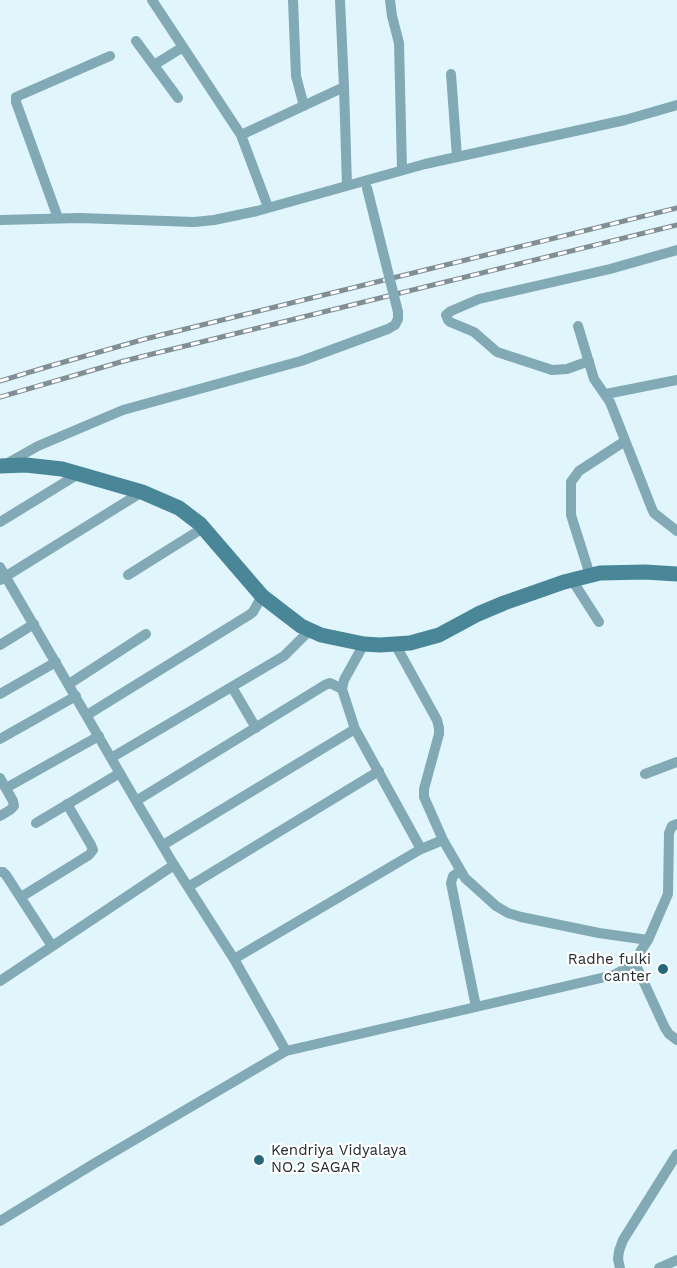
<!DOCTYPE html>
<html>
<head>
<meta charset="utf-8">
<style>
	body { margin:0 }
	canvas { display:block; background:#e0f5fc }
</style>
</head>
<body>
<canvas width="677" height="1268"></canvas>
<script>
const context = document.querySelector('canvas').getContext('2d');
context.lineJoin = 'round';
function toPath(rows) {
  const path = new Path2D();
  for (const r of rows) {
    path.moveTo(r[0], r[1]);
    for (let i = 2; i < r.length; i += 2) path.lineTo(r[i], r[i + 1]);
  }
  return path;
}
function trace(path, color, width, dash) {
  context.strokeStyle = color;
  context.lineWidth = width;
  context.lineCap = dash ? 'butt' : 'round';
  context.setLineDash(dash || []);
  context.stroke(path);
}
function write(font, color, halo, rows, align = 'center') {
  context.font = font + ' "Work Sans",sans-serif';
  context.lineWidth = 4.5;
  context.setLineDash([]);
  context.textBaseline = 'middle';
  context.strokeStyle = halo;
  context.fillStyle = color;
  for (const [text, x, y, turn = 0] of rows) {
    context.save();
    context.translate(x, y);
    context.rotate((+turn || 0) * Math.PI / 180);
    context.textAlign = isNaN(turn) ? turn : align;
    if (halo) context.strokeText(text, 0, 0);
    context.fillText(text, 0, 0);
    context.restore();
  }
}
const minor = toPath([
	[152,0,241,135,268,207],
	[293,0,296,76,304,106],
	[340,0,344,87,347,185],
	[390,0,392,16,399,43,402,170],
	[136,41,178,98],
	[154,65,183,47],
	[451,74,457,157],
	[241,135,344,87],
	[58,218,16,102,16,97,110,56],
	[0,220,80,218,194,222,214,220,257,211,425,164,625,120,677,105],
	[578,326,594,379,610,402,652,509,654,513,677,531],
	[589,361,567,369,552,370,497,352,474,332,450,322,448,320,446,315,451,311,479,299,610,269,677,250],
	[606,394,677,380],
	[6,464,38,446,123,410,301,361,388,329,395,325,398,319,398,312],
	[0,522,80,473],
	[0,567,136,801,174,865,234,959,286,1051],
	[128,575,203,528],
	[590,575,571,515,571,482,579,471,625,441],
	[0,580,142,492],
	[572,580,599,622],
	[364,644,344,680,342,689,355,729,421,849],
	[395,644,437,720,439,728,439,734,424,789,424,797,443,840,465,878,496,906,508,913,521,917,599,933,648,940],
	[0,645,34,624],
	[69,684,146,634],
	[232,687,256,728],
	[0,694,56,662],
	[87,715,249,615,253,612,262,596],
	[0,739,76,696],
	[111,758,284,656,310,630],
	[645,774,677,762],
	[0,778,13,801,14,806,10,810,0,816],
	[6,788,99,736],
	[136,801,325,685,330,683,342,689],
	[36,823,120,773],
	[163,845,355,729],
	[460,871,453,876,451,883,476,1007],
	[0,872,3,872,6,875,52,946],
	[188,887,379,771],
	[21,897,89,855,93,850,91,845,67,804],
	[234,959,421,849,443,840],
	[634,961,665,1028,669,1034,677,1040],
	[0,981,174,865],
	[0,1221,95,1163,286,1051,614,975,625,969,634,961,648,940,668,894,669,833,672,826,677,824],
	[620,1268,618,1259,619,1251,623,1240,677,1154],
	[659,1268,677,1260]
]);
const secondary = toPath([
	[0,466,26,465,62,469,142,492,179,508,200,524,262,596,301,626,321,635,364,644,380,645,410,643,439,635,478,614,504,603,564,582,600,573,645,572,677,574]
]);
const rail = toPath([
	[0,381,50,366,145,339,677,208],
	[0,397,124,361,677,225]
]);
const minorBridge = toPath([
	[367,188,398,312]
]);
const markers = [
	[663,969,6,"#24687a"],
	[259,1160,6,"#24687a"]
];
const poiNames = [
	["Radhe fulki",651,960],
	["canter",651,977],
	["Kendriya Vidyalaya",271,1151,"left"],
	["NO.2 SAGAR",271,1168,"left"]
];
trace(minor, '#82a9b6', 10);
trace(secondary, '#488698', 15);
trace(rail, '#818f94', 5);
trace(rail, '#fff', 3, [9]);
trace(minorBridge, '#82a9b6', 10);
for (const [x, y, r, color] of markers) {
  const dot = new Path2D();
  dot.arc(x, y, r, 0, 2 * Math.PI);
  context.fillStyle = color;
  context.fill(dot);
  trace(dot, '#fff', 2);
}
write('15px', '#252d30', '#fff', poiNames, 'right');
</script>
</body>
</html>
